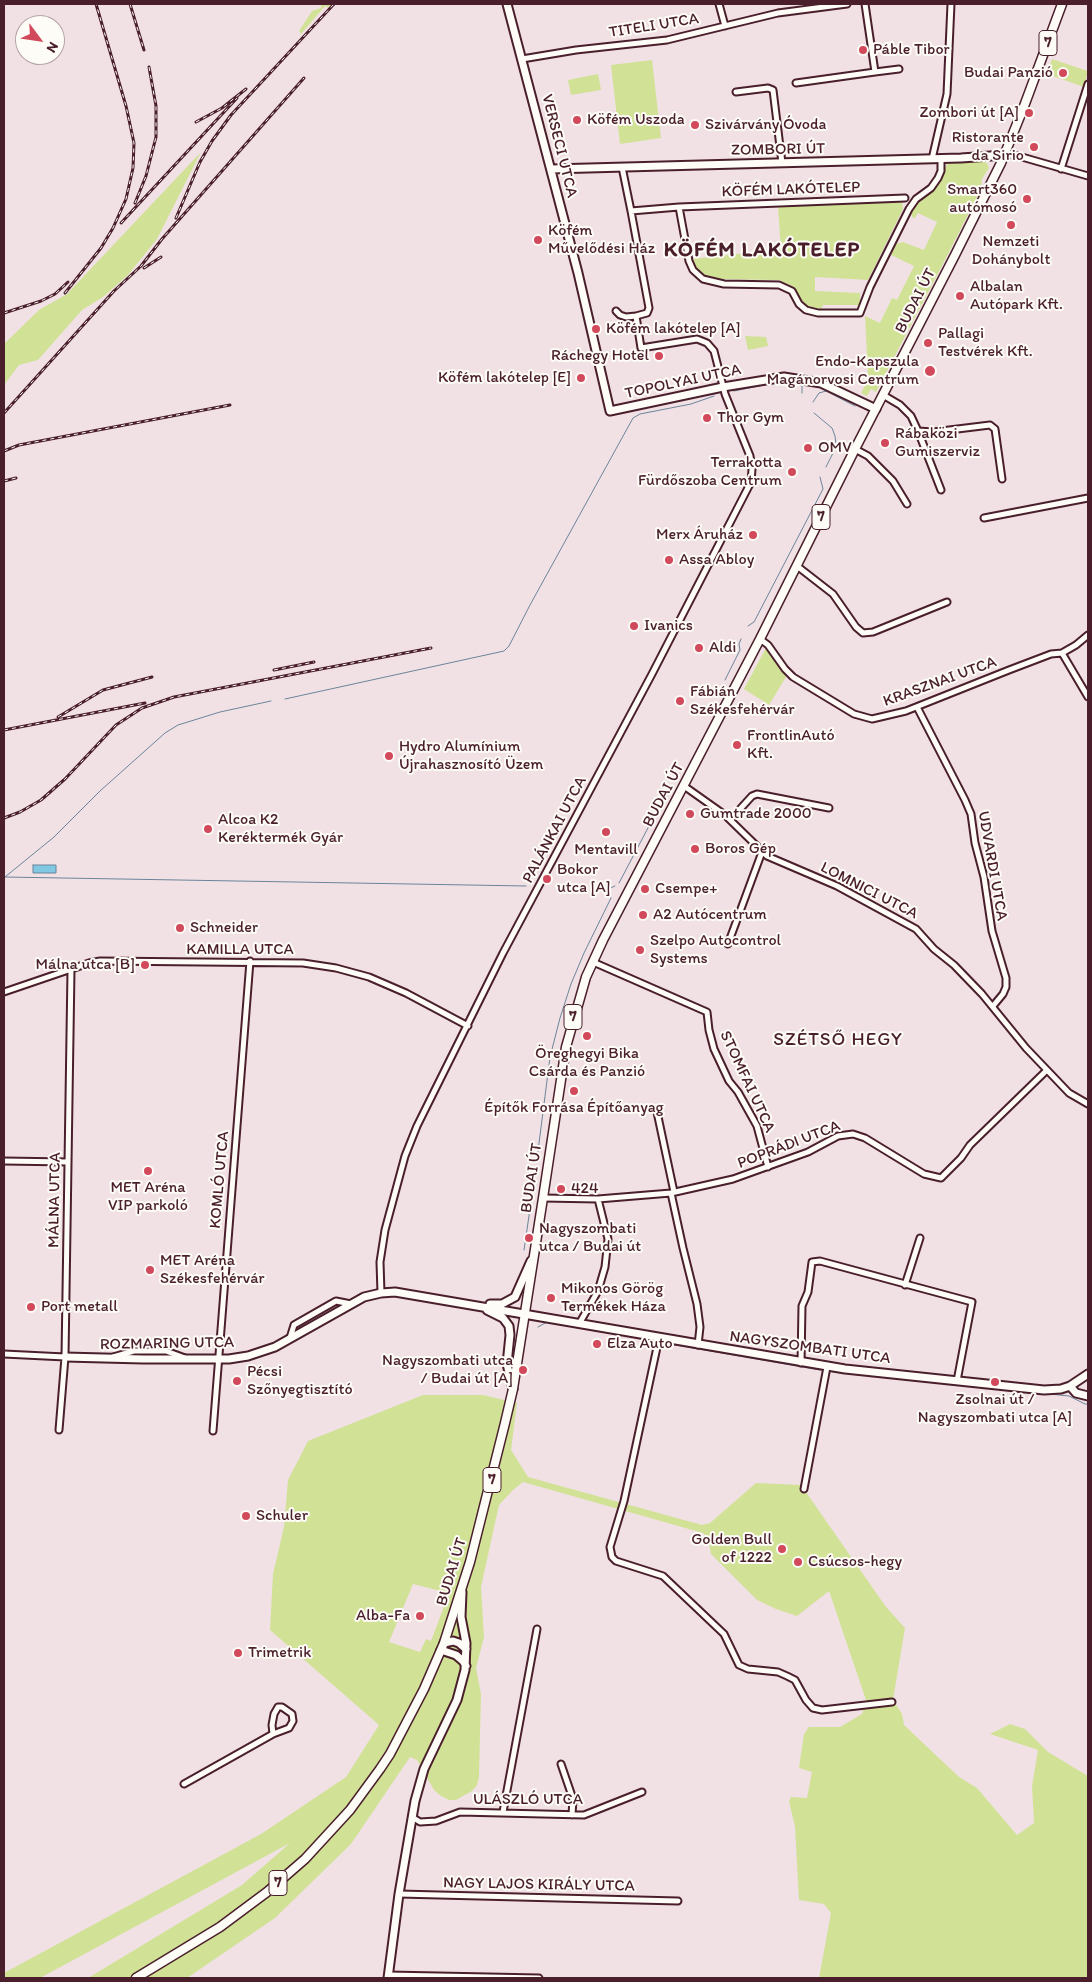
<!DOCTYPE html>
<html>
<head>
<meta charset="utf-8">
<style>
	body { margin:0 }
	#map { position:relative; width:1092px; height:1982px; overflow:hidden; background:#f1e1e5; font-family:Itim,sans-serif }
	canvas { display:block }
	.frame { position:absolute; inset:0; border:5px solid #4a1f2b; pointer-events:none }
	.north { position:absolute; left:15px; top:15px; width:50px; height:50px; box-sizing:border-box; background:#fdfcf7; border:1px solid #b5a4a5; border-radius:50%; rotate:121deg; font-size:14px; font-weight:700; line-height:20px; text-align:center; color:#4a1f2b }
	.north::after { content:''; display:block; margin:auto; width:18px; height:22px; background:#d1495b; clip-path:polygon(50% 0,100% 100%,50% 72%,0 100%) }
</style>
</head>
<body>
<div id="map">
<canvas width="1092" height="1982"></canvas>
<div class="frame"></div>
<div class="north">N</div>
</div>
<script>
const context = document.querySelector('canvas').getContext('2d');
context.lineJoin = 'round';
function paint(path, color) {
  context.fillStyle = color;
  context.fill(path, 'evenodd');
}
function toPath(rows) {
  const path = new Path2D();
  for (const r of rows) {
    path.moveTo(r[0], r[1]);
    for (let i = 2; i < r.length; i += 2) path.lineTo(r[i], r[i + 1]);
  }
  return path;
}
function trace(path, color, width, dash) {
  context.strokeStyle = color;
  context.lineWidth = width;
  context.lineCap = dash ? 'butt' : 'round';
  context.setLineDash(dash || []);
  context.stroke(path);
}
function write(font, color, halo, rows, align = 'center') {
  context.font = font + ' Itim,sans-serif';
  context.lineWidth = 4;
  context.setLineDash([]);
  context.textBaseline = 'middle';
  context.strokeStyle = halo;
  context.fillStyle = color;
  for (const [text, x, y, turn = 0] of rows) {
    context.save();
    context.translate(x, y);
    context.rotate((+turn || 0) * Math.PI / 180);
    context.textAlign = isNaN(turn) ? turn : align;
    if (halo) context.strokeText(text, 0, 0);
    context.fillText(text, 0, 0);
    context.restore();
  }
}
const green = toPath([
	[321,4,332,4,328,8,325,6,301,34,299,31,312,11,321,8],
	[1052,59,1088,71,1084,87,1047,74],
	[652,60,661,138,620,144,611,65],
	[598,74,601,90,571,95,568,80],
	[201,152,157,239,128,275,103,297,82,310,38,360,19,365,4,385,4,344,39,310,67,294],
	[948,162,983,162,987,163,989,168,982,179,981,189,945,260,876,392,871,389,867,396,861,393,866,384,868,376,865,316,880,323,892,298,897,300,914,266,891,255,896,244,903,242,924,250,937,222,918,213,915,218,913,218,910,212,915,203,937,186],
	[902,202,903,209,868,280,815,277,815,291,860,293,860,305,823,305,822,308,816,309,809,307,803,303,793,287,779,280,715,279,703,276,696,270,693,259,781,249,778,207],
	[745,336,766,337,768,346,748,350],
	[766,648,786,677,769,705,744,689],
	[423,1395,483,1395,517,1403,511,1450,528,1477,702,1525,710,1523,756,1483,801,1485,886,1607,905,1628,893,1700,902,1714,904,1725,959,1777,977,1788,1017,1835,1034,1823,1032,1786,1038,1750,990,1734,1010,1724,1025,1729,1048,1752,1088,1776,1088,1978,819,1978,831,1913,824,1904,799,1900,795,1827,789,1801,791,1797,807,1798,812,1772,799,1768,804,1734,809,1727,840,1727,862,1714,866,1700,829,1591,797,1616,776,1609,757,1600,711,1554,708,1538,703,1533,523,1482,513,1490,499,1505,481,1587,484,1637,476,1668,481,1694,479,1777,477,1785,472,1791,456,1800,449,1800,441,1796,434,1790,417,1760,410,1757,351,1844,275,1918,187,1978,88,1978,242,1885,290,1843,40,1978,4,1978,4,1973,261,1834,346,1777,379,1725,270,1630,273,1574,284,1527,288,1480,308,1441],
	[413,1584,449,1593,431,1641,426,1639,420,1652,389,1642]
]);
const water = toPath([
	[33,865,56,865,56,873,33,873,33,865]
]);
const stream = toPath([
	[734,391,769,384,795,383,802,386,802,393],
	[813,402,819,393,826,391,855,406],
	[814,413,832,428,835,436,836,444,833,453,826,467],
	[748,626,754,622,823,489,820,477],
	[725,680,740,650,739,644,741,639],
	[285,699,504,651,509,646,530,605,633,418,640,414,691,404,714,396],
	[660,804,673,788],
	[4,877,526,886],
	[5,877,54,837,100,791,165,733,178,725,220,712,271,701],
	[619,883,659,807],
	[608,889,615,886],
	[537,1159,550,1057,560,1018,571,984,584,953,611,898,608,889,602,887],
	[524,1250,536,1168],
	[538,1327,547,1322,592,1329],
	[612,1333,646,1340,651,1344],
	[664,1347,670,1344,820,1370],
	[833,1372,958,1385],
	[963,1385,1069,1396,1085,1404,1088,1404]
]);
const street = toPath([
	[719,4,725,26],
	[865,4,875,72,899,69],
	[522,59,576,50,667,40,778,13,847,4],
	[796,83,875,72],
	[736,92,768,88,773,90,782,163],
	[1005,155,1015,155,1088,176],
	[932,159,947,94,951,4],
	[622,167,631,211],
	[1061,169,1088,84],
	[679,207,905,198],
	[616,311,620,315,626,317,636,316],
	[883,395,900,405,911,416,918,431,941,490],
	[918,431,933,432,990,425,995,429,1002,479],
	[855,449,868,456,893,481,907,504],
	[984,518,1088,498],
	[797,566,833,594,856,627,863,633,873,632,947,602],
	[760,639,768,645,785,669,793,677,854,714,872,719,906,711,1009,670,1051,654,1062,653,1076,645,1088,635],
	[1062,653,1088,697],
	[917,707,965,800,971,814,975,843,984,877,992,931,1006,978,1006,987,1003,994,993,1006],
	[684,786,725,815,767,856,837,886,916,929,934,949,954,965,982,994,1026,1048,1069,1093,1088,1104],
	[730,820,752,796,757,794,829,808],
	[728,944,762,852],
	[593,962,707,1012,709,1030,714,1049,729,1081,738,1092,757,1126,768,1167],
	[4,992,89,963,100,961,303,963,336,968,369,977,406,993,468,1026],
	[657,1112,674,1192],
	[4,1161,68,1162],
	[671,1193,683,1248,697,1304,700,1327,698,1345],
	[543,1198,598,1199,671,1193,733,1179,808,1152,838,1136,853,1134,865,1138,924,1174,941,1178,961,1158,970,1145,1047,1070],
	[905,1285,920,1238],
	[381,1293,380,1262,385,1230,405,1156,417,1126,503,953,652,674,751,482,752,469,750,456,725,394,714,351,707,343,697,339,641,348,636,316,647,313,649,308,631,211,679,207,689,261,693,270,703,279,724,284,779,285,792,291,799,304,806,310,818,313,860,313,870,287,909,209,916,199,931,188,938,178,941,171,941,159],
	[579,1324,598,1291,605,1267,608,1239,598,1199],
	[290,1338,294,1325,336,1301,351,1304],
	[659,1338,624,1501,610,1547,612,1557,616,1561,663,1576,724,1634,739,1665,748,1669,778,1672,787,1676,795,1680,806,1700,813,1708,822,1710,892,1702],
	[4,1354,65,1357],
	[113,1357,134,1351,166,1351,185,1358],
	[801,1363,802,1306,808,1292,812,1262,820,1261,972,1302,957,1381],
	[59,1430,65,1357,71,970],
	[213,1431,250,961],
	[804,1489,827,1367],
	[561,1764,573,1799,572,1815],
	[184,1784,273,1734,289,1728,293,1721,292,1714,282,1707,278,1707,274,1714,272,1725,273,1734],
	[503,1812,537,1629],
	[412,1817,420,1822,436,1821,460,1812,584,1815,642,1792],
	[399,1894,678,1901],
	[388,1975,539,1978]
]);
const secondary = toPath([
	[507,4,578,273,610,411,723,387,784,377,821,383,876,409],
	[551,169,961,158,1005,155],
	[490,1304,502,1304,515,1297,531,1261],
	[487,1310,503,1318,509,1326,510,1335,507,1364,513,1389],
	[65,1357,143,1359,229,1359,248,1356,275,1347,364,1297,381,1293,395,1292,845,1369,1044,1390,1061,1389,1070,1386,1088,1374],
	[1070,1386,1076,1393,1088,1396],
	[444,1643,453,1641,459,1643,466,1649],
	[441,1650,456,1655,463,1661,466,1666],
	[388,1978,399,1894,415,1801,424,1769,457,1700,465,1670,466,1643,461,1617,462,1592]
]);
const primary = toPath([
	[136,1978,220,1927,267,1892,305,1859,350,1810,380,1769,390,1754,424,1689,444,1643,470,1562,505,1423,513,1389,543,1198,566,1047,586,977,603,940,760,639,855,449,955,255,1001,163,1023,109,1062,4]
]);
const rail = toPath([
	[130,4,144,50],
	[196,122,222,108,246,89],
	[135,203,146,176,156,137,156,106,149,67],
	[176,218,200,162,212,141,231,115,334,4],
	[121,223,237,98],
	[144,268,161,257],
	[65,293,101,248,113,228,126,199,133,168,134,143,126,106,96,4],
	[4,313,41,301,55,294,68,282],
	[4,413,114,291,141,266,162,239,304,78],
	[4,451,19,445,230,405],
	[4,481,16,478],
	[274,670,314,662],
	[58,717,103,690,152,677],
	[4,730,145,703],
	[4,818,20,812,41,800,65,779,116,725,142,708,174,697,431,648]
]);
const markers = [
	[863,50,5,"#d1495b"],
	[1063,73,5,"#d1495b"],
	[1029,113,5,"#d1495b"],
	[577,120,5,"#d1495b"],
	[695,125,5,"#d1495b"],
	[1034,147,5,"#d1495b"],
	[1027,199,5,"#d1495b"],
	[1011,225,5,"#d1495b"],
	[538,240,5,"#d1495b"],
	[960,296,5,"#d1495b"],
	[596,329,5,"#d1495b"],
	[928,343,5,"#d1495b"],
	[659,356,5,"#d1495b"],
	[930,371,6,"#d1495b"],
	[581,378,5,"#d1495b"],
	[707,418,5,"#d1495b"],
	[885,443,5,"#d1495b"],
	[808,448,5,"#d1495b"],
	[792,472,5,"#d1495b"],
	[753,535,5,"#d1495b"],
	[669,560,5,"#d1495b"],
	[634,626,5,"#d1495b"],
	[699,648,5,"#d1495b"],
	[680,701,5,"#d1495b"],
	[737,745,5,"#d1495b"],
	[389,756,5,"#d1495b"],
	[690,814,5,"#d1495b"],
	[208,829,5,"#d1495b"],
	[606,832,5,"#d1495b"],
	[695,849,5,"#d1495b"],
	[547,879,5,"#d1495b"],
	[645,889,5,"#d1495b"],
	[643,915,5,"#d1495b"],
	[180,928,5,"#d1495b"],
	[640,950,5,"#d1495b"],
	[145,965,5,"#d1495b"],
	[587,1036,5,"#d1495b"],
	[574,1091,5,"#d1495b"],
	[148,1171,5,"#d1495b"],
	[561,1189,5,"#d1495b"],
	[529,1238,5,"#d1495b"],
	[150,1270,5,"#d1495b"],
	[551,1298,5,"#d1495b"],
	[31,1307,5,"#d1495b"],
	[597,1344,5,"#d1495b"],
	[523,1370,5,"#d1495b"],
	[237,1381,5,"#d1495b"],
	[995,1382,5,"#d1495b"],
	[246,1516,5,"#d1495b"],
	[782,1549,5,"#d1495b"],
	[798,1562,5,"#d1495b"],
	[420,1616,5,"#d1495b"],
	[238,1653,5,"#d1495b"]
];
const shields = [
	[1048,43,18],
	[821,517,18],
	[573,1017,18],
	[492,1480,18],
	[278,1883,18]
];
const shieldNames = [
	["7",1048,43],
	["7",821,517],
	["7",573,1017],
	["7",492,1480],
	["7",278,1883]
];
const streetNames = [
	["TITELI UTCA",654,26,-9],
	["VERSECI UTCA",559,146,76],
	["ZOMBORI ÚT",778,150,-1],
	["KÖFÉM LAKÓTELEP",791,190,-2],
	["BUDAI ÚT",916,301,-63],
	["TOPOLYAI UTCA",683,382,-12],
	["KRASZNAI UTCA",940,682,-20],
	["BUDAI ÚT",664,795,-62],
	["PALÁNKAI UTCA",555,830,-62],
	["UDVARDI UTCA",992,866,80],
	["LOMNICI UTCA",869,891,27],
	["KAMILLA UTCA",240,950],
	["STOMFAI UTCA",747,1082,65],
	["POPRÁDI UTCA",789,1145,-21],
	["BUDAI ÚT",532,1178,-81],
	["KOMLÓ UTCA",220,1180,-85],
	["MÁLNA UTCA",55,1200,-89],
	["ROZMARING UTCA",167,1344,-1],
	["NAGYSZOMBATI UTCA",810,1348,8],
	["BUDAI ÚT",452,1572,-73],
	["ULÁSZLÓ UTCA",528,1800],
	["NAGY LAJOS KIRÁLY UTCA",539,1885,1]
];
const poiNames = [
	["Páble Tibor",873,50],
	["Budai Panzió",1053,73,"right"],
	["Zombori út [A]",1019,113,"right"],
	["Köfém Uszoda",587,120],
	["Szivárvány Óvoda",705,125],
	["Ristorante",1024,138,"right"],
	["da Sirio",1024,156,"right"],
	["Smart360",1017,190,"right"],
	["autómosó",1017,208,"right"],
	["Köfém",548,231],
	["Művelődési Ház",548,249],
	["Nemzeti",1011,242,"center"],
	["Dohánybolt",1011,260,"center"],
	["Albalan",970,287],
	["Autópark Kft.",970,305],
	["Köfém lakótelep [A]",606,329],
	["Pallagi",938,334],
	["Testvérek Kft.",938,352],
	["Ráchegy Hotel",649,356,"right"],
	["Endo-Kapszula",919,362,"right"],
	["Magánorvosi Centrum",919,380,"right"],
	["Köfém lakótelep [E]",571,378,"right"],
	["Thor Gym",717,418],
	["Rábaközi",895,434],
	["Gumiszerviz",895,452],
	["OMV",818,448],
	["Terrakotta",782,463,"right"],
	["Fürdőszoba Centrum",782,481,"right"],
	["Merx Áruház",743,535,"right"],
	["Assa Abloy",679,560],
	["Ivanics",644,626],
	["Aldi",709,648],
	["Fábián",690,692],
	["Székesfehérvár",690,710],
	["FrontlinAutó",747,736],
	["Kft.",747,754],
	["Hydro Alumínium",399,747],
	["Újrahasznosító Üzem",399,765],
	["Gumtrade 2000",700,814],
	["Alcoa K2",218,820],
	["Keréktermék Gyár",218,838],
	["Boros Gép",705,849],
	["Mentavill",606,850,"center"],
	["Bokor",557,870],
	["utca [A]",557,888],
	["Csempe+",655,889],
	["A2 Autócentrum",653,915],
	["Schneider",190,928],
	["Szelpo Autocontrol",650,941],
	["Systems",650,959],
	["Málna utca [B]",135,965,"right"],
	["Öreghegyi Bika",587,1054,"center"],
	["Csárda és Panzió",587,1072,"center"],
	["Építők Forrása Építőanyag",574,1108,"center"],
	["MET Aréna",148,1188,"center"],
	["VIP parkoló",148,1206,"center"],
	["424",571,1189],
	["Nagyszombati",539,1229],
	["utca / Budai út",539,1247],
	["MET Aréna",160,1261],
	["Székesfehérvár",160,1279],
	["Mikonos Görög",561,1289],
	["Termékek Háza",561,1307],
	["Port metall",41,1307],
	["Elza Auto",607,1344],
	["Nagyszombati utca",513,1361,"right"],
	["/ Budai út [A]",513,1379,"right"],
	["Pécsi",247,1372],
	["Szőnyegtisztító",247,1390],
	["Zsolnai út /",995,1400,"center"],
	["Nagyszombati utca [A]",995,1418,"center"],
	["Schuler",256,1516],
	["Golden Bull",772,1540,"right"],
	["of 1222",772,1558,"right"],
	["Csúcsos-hegy",808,1562],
	["Alba-Fa",410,1616,"right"],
	["Trimetrik",248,1653]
];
const quarterNames = [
	["SZÉTSŐ HEGY",838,1040]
];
const districtNames = [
	["KÖFÉM LAKÓTELEP",762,251]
];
paint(green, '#d1e296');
paint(water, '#81c8e2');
trace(water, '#6b8499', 1);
trace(stream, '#6b8499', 1);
trace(street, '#4a1f2b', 9);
trace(secondary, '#4a1f2b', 11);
trace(primary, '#4a1f2b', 11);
trace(street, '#fdfcf7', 5);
trace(secondary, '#fdfcf7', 7);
trace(primary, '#fdfcf7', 8);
trace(rail, '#4a1f2b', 3);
trace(rail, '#fdfcf7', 1, [4]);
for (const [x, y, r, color] of markers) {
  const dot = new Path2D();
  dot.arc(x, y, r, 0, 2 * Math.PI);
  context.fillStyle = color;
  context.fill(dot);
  trace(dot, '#fdfcf7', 2);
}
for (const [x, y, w] of shields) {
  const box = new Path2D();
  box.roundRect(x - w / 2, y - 12.5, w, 25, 4);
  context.fillStyle = '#fdfcf7';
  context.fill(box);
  trace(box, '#4a1f2b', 1);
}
write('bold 15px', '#4a1f2b', null, shieldNames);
write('16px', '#4a1f2b', '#fdfcf7', streetNames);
write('16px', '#4a1f2b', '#fdfcf7', poiNames, 'left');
context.letterSpacing = '1px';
write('19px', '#4a1f2b', '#fdfcf7', quarterNames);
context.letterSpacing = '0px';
context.letterSpacing = '1px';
write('bold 21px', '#4a1f2b', '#fdfcf7', districtNames);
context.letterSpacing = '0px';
</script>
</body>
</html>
